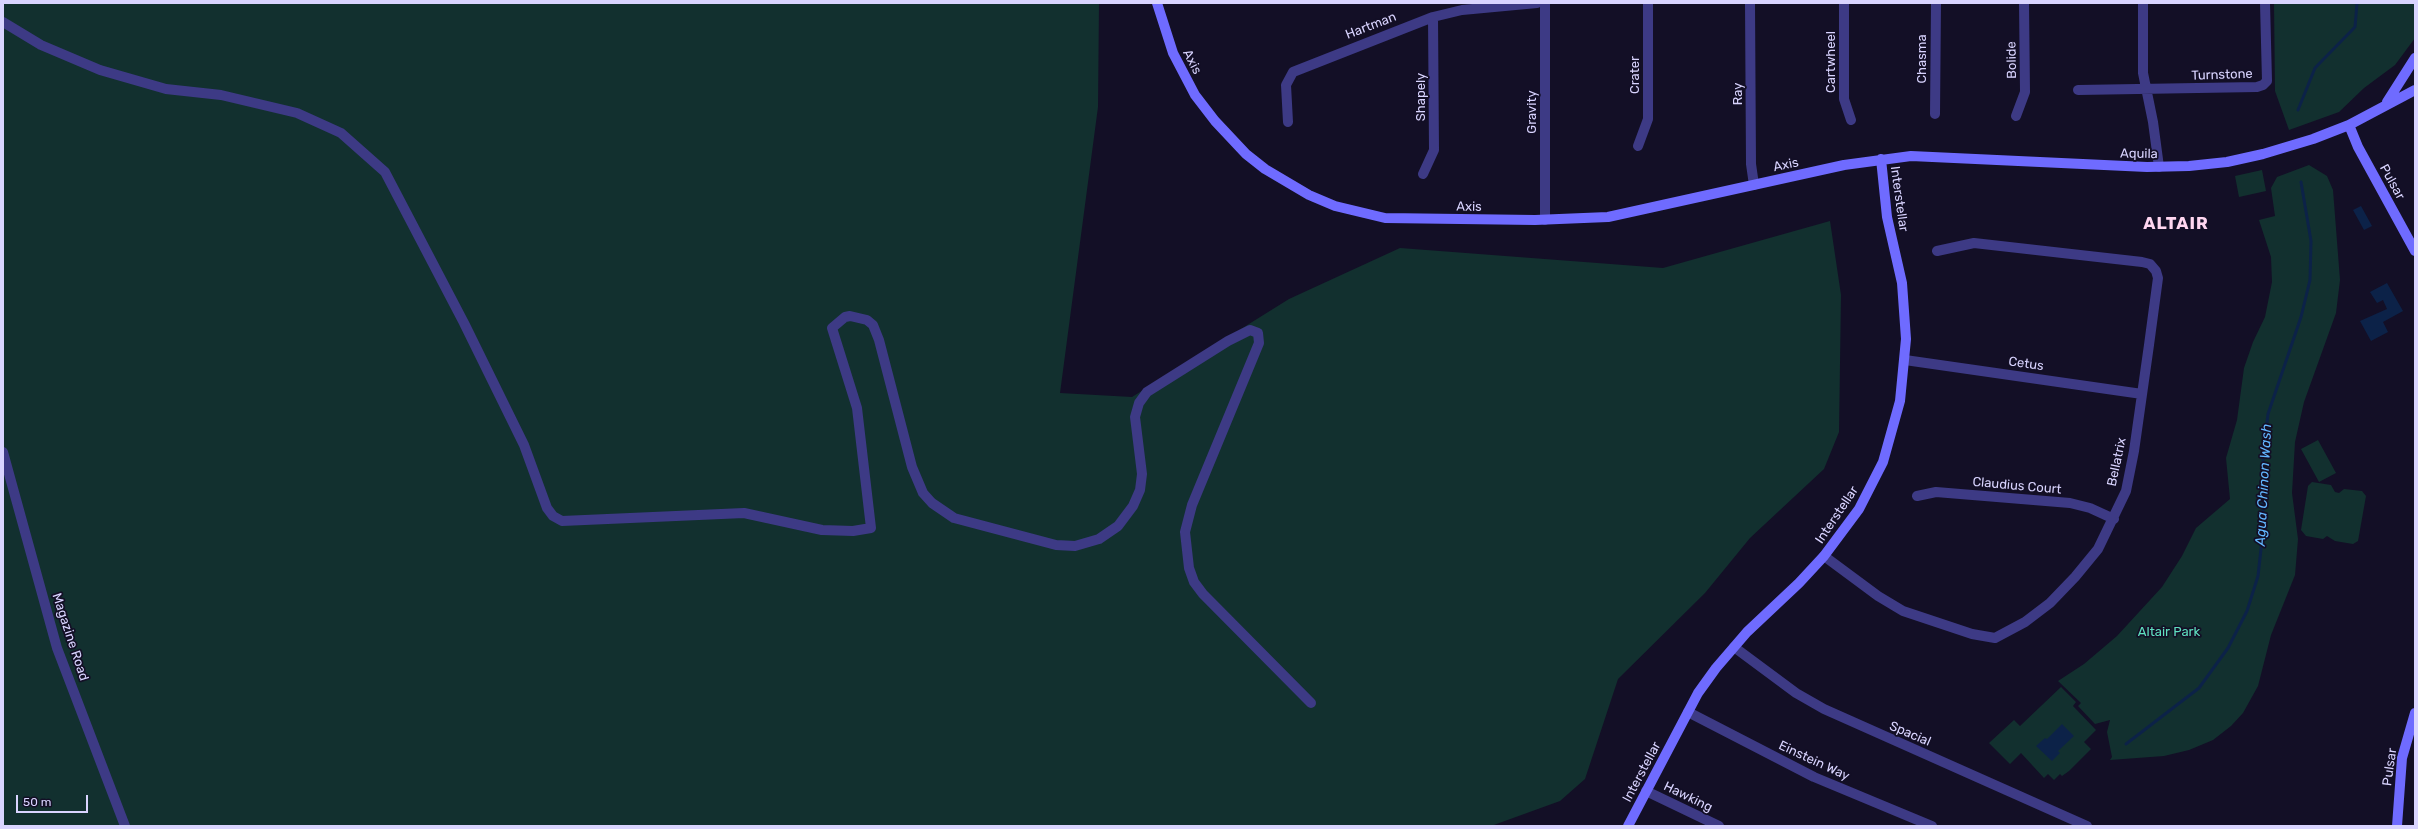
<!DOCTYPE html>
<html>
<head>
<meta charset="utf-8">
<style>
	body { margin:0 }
	#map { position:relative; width:2418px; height:829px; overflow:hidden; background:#130f26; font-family:Rubik,sans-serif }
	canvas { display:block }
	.frame { position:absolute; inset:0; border:4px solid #d9d4ff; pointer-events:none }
	.scale { position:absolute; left:16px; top:795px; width:72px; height:18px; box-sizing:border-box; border:2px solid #d9d4ff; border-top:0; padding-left:5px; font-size:12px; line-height:14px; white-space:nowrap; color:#d9d4ff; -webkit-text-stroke:3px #130f26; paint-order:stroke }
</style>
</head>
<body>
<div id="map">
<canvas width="2418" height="829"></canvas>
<div class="frame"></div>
<div class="scale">50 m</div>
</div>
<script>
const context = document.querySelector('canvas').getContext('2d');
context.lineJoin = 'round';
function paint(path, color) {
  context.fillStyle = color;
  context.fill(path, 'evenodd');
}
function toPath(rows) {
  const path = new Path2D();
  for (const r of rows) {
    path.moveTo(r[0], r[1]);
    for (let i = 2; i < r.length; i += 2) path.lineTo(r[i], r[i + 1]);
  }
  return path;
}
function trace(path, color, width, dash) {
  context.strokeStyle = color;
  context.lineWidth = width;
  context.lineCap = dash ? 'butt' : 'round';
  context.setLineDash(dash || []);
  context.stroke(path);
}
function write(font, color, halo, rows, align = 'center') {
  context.font = font + ' Rubik,sans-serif';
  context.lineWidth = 3.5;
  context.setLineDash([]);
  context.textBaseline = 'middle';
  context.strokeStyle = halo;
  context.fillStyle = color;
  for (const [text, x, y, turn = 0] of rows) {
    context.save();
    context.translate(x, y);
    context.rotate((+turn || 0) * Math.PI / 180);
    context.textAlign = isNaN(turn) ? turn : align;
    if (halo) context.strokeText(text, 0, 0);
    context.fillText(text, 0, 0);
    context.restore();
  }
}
const green = toPath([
	[3,3,1099,3,1098,107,1060,393,1132,397,1289,299,1400,248,1663,268,1830,221,1841,295,1839,432,1824,469,1750,538,1705,593,1618,679,1585,779,1560,801,1491,826,3,826],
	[2274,3,2415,3,2415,38,2395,65,2364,88,2339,112,2289,130,2275,91],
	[2309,165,2327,176,2333,190,2340,280,2336,313,2304,402,2295,442,2292,493,2298,539,2295,575,2271,635,2258,686,2243,713,2231,726,2213,740,2189,750,2164,756,2110,760,2112,757,2107,732,2110,720,2095,724,2078,706,2081,703,2058,681,2084,664,2117,636,2162,587,2182,556,2196,528,2230,499,2226,458,2237,420,2244,368,2253,342,2265,317,2272,282,2271,257,2259,220,2275,216,2271,188,2277,177],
	[2262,170,2266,191,2239,197,2235,176],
	[2318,440,2336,473,2319,482,2301,449],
	[2312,482,2331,485,2335,492,2339,493,2344,489,2362,491,2366,496,2358,541,2353,544,2335,541,2327,536,2323,539,2306,536,2301,530,2308,486],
	[2061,687,2076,702,2073,706,2096,730,2084,742,2091,749,2069,771,2062,776,2060,774,2054,780,2048,774,2044,778,2021,753,2010,764,1989,743,2014,720,2020,726]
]);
const water = toPath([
	[2361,206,2372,226,2364,230,2353,210],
	[2387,283,2403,311,2383,322,2388,332,2371,341,2360,321,2387,309,2383,300,2377,303,2370,292],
	[2062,724,2074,736,2058,751,2060,753,2052,761,2036,746,2045,738,2047,739]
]);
const stream = toPath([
	[2298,110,2315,68,2355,27,2357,3],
	[2126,744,2199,688,2228,648,2247,611,2258,576,2263,531,2263,455,2268,414,2301,317,2310,280,2311,241,2301,182]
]);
const street = toPath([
	[1545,3,1545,220],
	[1750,3,1751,164,1754,185],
	[1844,3,1844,99,1851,120],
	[2143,3,2143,73,2153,122,2159,167],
	[3,22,41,45,100,70,166,89,221,95,297,113,341,133,385,172,464,323,524,445,547,508,553,516,562,521,744,513,822,530,853,531,871,528,857,408,832,328,845,317,850,316,867,320,873,325,879,340,912,467,923,493,932,503,954,518,1056,545,1075,546,1099,539,1118,526,1133,506,1140,490,1142,474,1135,417,1139,403,1147,392,1228,341,1250,330,1258,333,1259,343,1192,505,1185,532,1189,568,1194,582,1203,594,1311,703],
	[2078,90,2257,87,2263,85,2267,81,2265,3],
	[1935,114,1936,3],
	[2016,116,2025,92,2024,3],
	[1288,122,1286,85,1293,72,1433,17,1462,10,1537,3],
	[1638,146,1648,119,1648,3],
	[1423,174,1434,150,1433,17],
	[1905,360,2142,394],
	[3,452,57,648,125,826],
	[1917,496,1936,492,2070,503,2090,508,2114,519],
	[1824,556,1878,596,1903,611,1972,634,1995,638,2025,622,2050,603,2075,577,2098,549,2126,491,2134,451,2149,345,2158,278,2156,271,2150,264,2142,262,1974,243,1937,251],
	[1734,647,1796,693,1824,709,2087,826],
	[1688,712,1814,777,1932,826],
	[1646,791,1719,826]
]);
const secondary = toPath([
	[1157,3,1173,53,1195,95,1215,121,1246,154,1265,169,1309,195,1335,206,1385,218,1535,220,1608,217,1844,165,1911,156,2147,167,2189,166,2227,162,2263,154,2313,139,2349,125,2415,90],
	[2387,102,2415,58],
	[2349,125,2358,147,2415,251],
	[1628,826,1698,693,1716,668,1747,632,1799,583,1824,556,1859,509,1883,462,1900,401,1906,339,1902,283,1887,217,1881,159],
	[2397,826,2402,758,2415,713]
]);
const streetNames = [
	["Hartman",1371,26,-21],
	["Chasma",1922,59,-90],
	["Bolide",2012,60,-91],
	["Axis",1192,62,63],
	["Cartwheel",1831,62,-90],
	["Crater",1635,75,-90],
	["Turnstone",2222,75,-2],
	["Ray",1738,94,-90],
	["Shapely",1421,97,-90],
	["Gravity",1532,112,-90],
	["Aquila",2139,154,1],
	["Axis",1786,165,-12],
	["Pulsar",2392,182,61],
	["Interstellar",1899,199,82],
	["Axis",1469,207,1],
	["Cetus",2026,364,8],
	["Bellatrix",2117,462,-78],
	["Claudius Court",2017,486,5],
	["Interstellar",1837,515,-56],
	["Magazine Road",70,637,72],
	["Spacial",1910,734,23],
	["Einstein Way",1814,761,25],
	["Pulsar",2390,767,-82],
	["Interstellar",1642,772,-62],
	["Hawking",1688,797,26]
];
const parkNames = [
	["Altair Park",2169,632]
];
const waterNames = [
	["Agua Chinon Wash",2264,485,-87]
];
const districtNames = [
	["ALTAIR",2176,224]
];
paint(green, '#12302f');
paint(water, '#0c2248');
trace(stream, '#0c2248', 3);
trace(street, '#3d3a85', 10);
trace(secondary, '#6f6bff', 10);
write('13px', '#d9d4ff', '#130f26', streetNames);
write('13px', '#5fe0c0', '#130f26', parkNames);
write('italic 14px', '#62b6ff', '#130f26', waterNames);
context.letterSpacing = '1px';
write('bold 17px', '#ffd6f0', '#130f26', districtNames);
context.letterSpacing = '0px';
</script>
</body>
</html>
